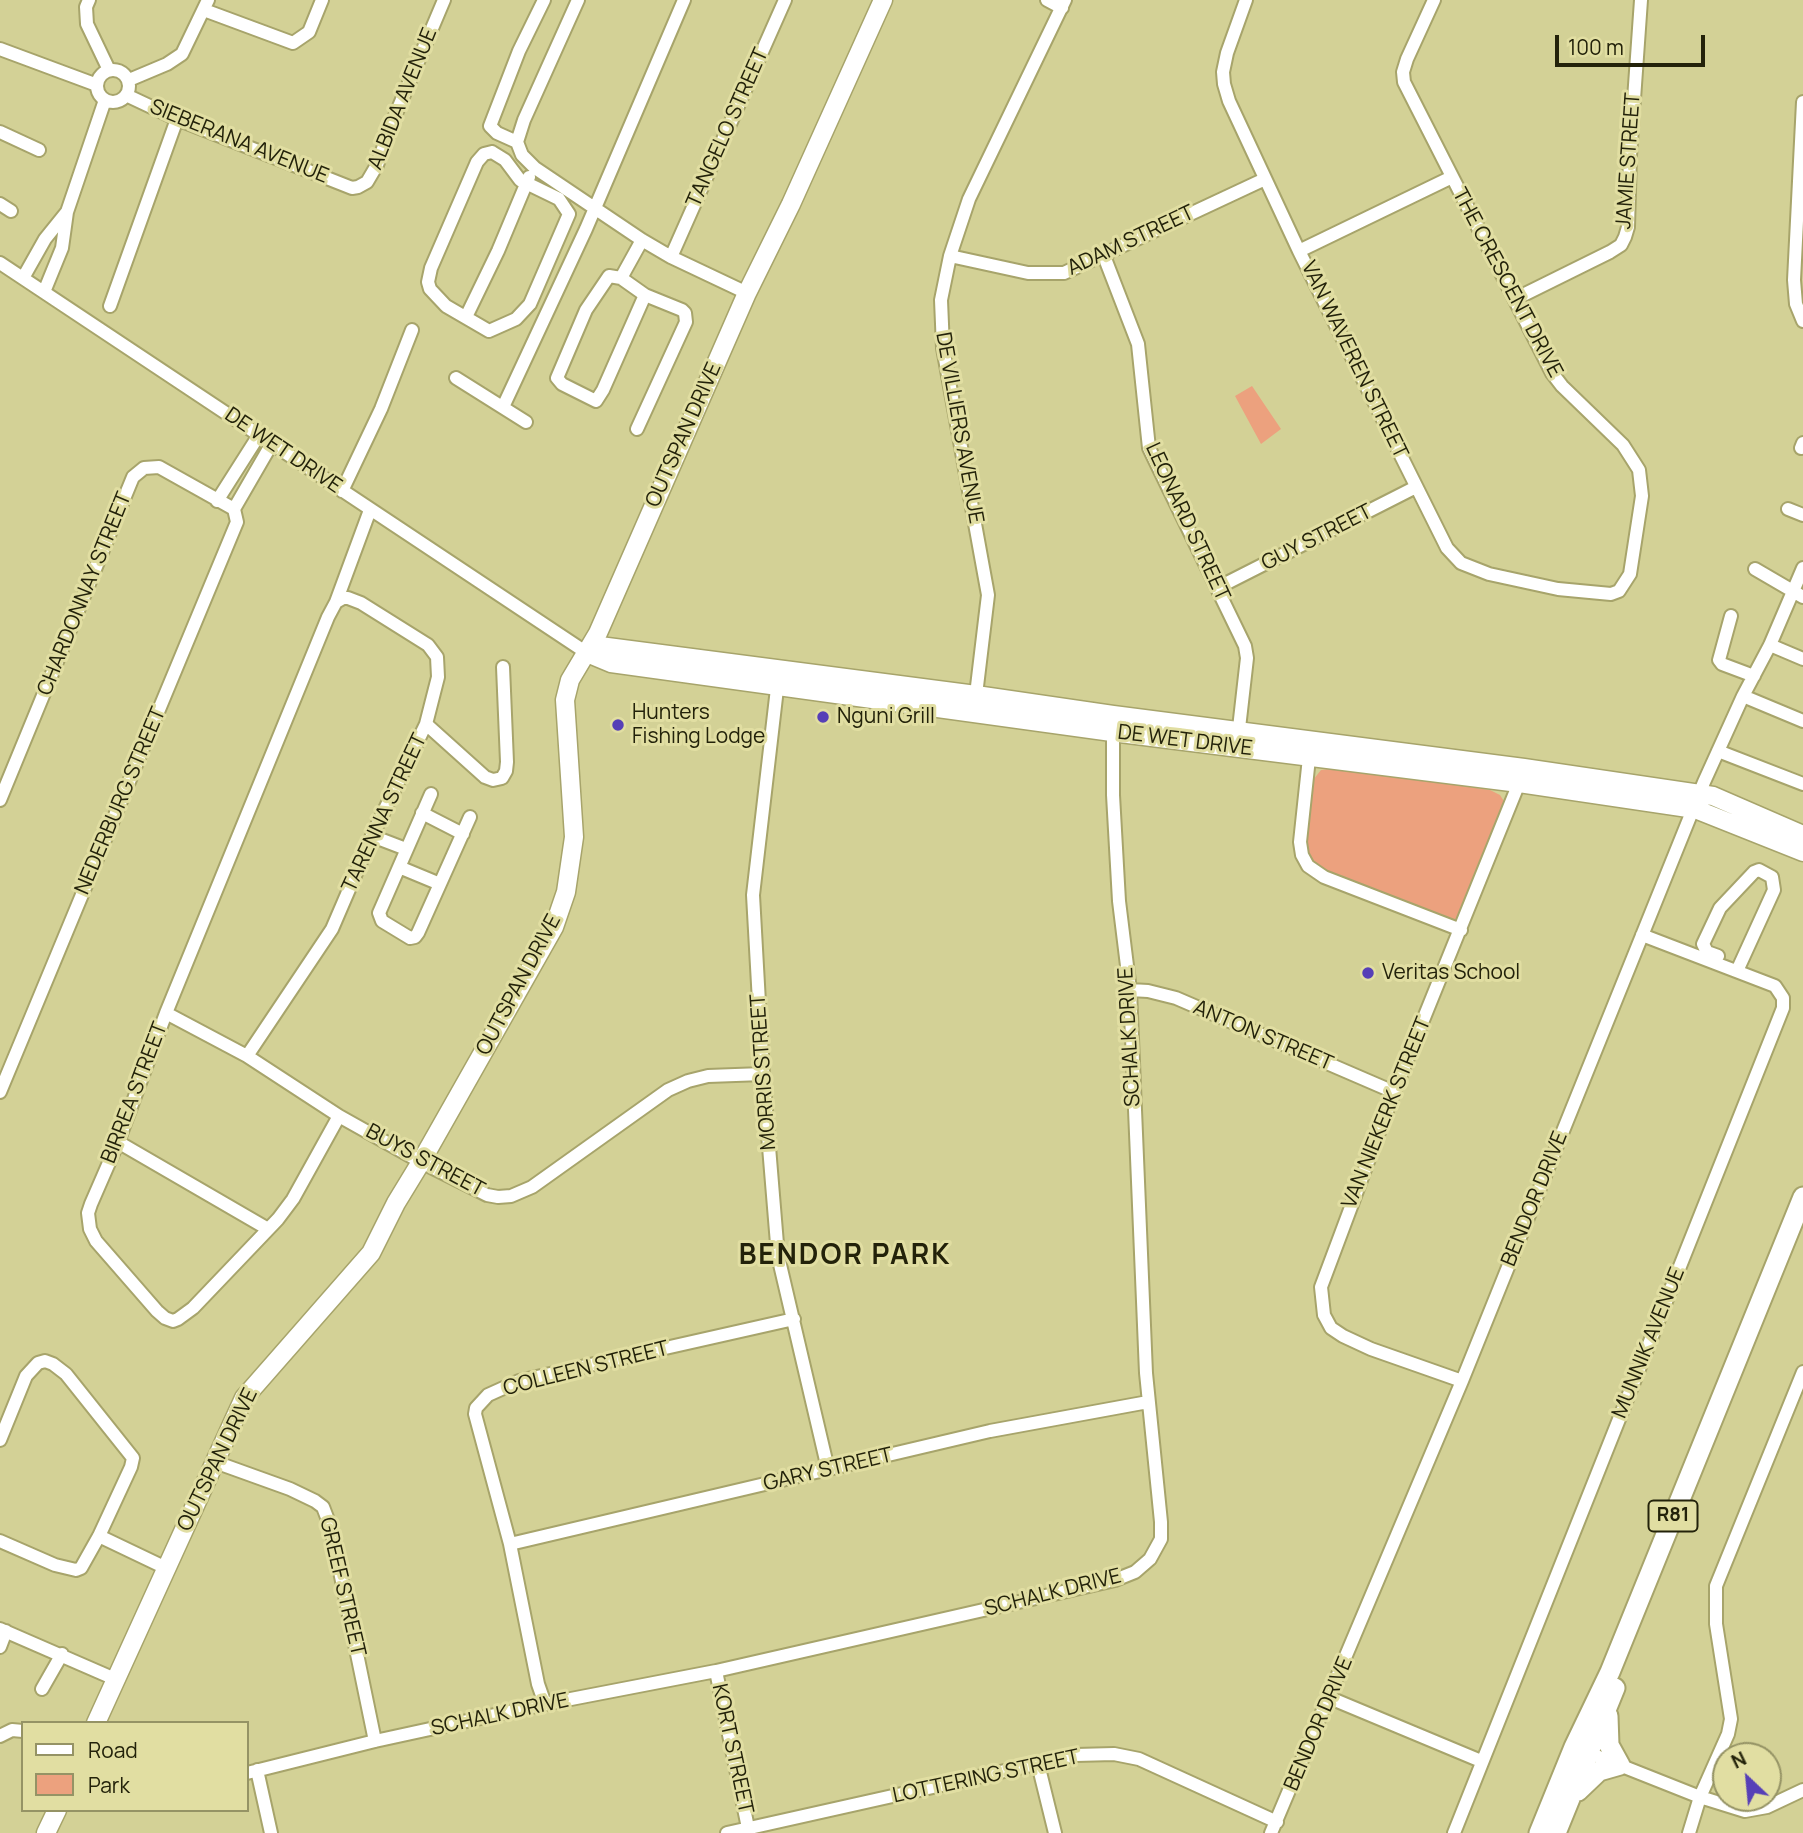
<!DOCTYPE html>
<html>
<head>
<meta charset="utf-8">
<style>
	body { margin:0 }
	#map { position:relative; width:1803px; height:1833px; overflow:hidden; background:#d3d196; font-family:Manrope,sans-serif }
	canvas { display:block }
	.legend { position:absolute; left:21px; top:1721px; width:228px; height:91px; box-sizing:border-box; background:#e1dea2; border:2px solid #959365; margin:0; padding:9px 12px; list-style:none; font-size:21px; color:#23220a }
	.legend li { display:flex; align-items:center; gap:14px; height:35px }
	.legend b { width:35px; border:2px solid #959365 }
	.north { position:absolute; left:1712px; top:1742px; width:70px; height:70px; box-sizing:border-box; background:#e1dea2; border:2px solid #959365; border-radius:50%; rotate:334deg; font-size:19px; font-weight:700; line-height:28px; text-align:center; color:#23220a }
	.north::after { content:''; display:block; margin:auto; width:24px; height:32px; background:#563fb7; clip-path:polygon(50% 0,100% 100%,50% 72%,0 100%) }
	.scale { position:absolute; left:1555px; top:35px; width:150px; height:32px; box-sizing:border-box; border:4px solid #23220a; border-top:0; padding-left:9px; font-size:21px; line-height:24px; white-space:nowrap; color:#23220a; -webkit-text-stroke:5px #e1dea2; paint-order:stroke }
</style>
</head>
<body>
<div id="map">
<canvas width="1803" height="1833"></canvas>
<ul class="legend">
<li><b style="height:9px;background:#fff"></b>Road</li>
<li><b style="height:19px;background:#eca17e"></b>Park</li>
</ul>
<div class="north">N</div>
<div class="scale">100 m</div>
</div>
<script>
const context = document.querySelector('canvas').getContext('2d');
context.lineJoin = 'round';
function paint(path, color) {
  context.fillStyle = color;
  context.fill(path, 'evenodd');
}
function toPath(rows) {
  const path = new Path2D();
  for (const r of rows) {
    if (r.length === 3) {
      path.moveTo(r[0] + r[2], r[1]);
      path.arc(r[0], r[1], r[2], 0, 2 * Math.PI);
      continue;
    }
    path.moveTo(r[0], r[1]);
    for (let i = 2; i < r.length; i += 2) path.lineTo(r[i], r[i + 1]);
  }
  return path;
}
function trace(path, color, width, dash) {
  context.strokeStyle = color;
  context.lineWidth = width;
  context.lineCap = dash ? 'butt' : 'round';
  context.setLineDash(dash || []);
  context.stroke(path);
}
function write(font, color, halo, rows, align = 'center') {
  context.font = font + ' Manrope,sans-serif';
  context.lineWidth = 6;
  context.setLineDash([]);
  context.textBaseline = 'middle';
  context.strokeStyle = halo;
  context.fillStyle = color;
  for (const [text, x, y, turn = 0] of rows) {
    context.save();
    context.translate(x, y);
    context.rotate((+turn || 0) * Math.PI / 180);
    context.textAlign = isNaN(turn) ? turn : align;
    if (halo) context.strokeText(text, 0, 0);
    context.fillText(text, 0, 0);
    context.restore();
  }
}
const green = toPath([
	[1252,386,1281,429,1261,444,1235,396],
	[1337,768,1490,790,1500,795,1505,803,1458,918,1452,920,1322,870,1312,863,1307,854,1306,843,1313,780,1321,770]
]);
const street = toPath([
	[89,0,86,7,87,24,109,70],
	[578,0,524,120,517,142,522,155,535,168,642,240,671,257,747,293],
	[1047,0,1062,8],
	[1246,0,1227,53,1223,72,1224,84,1229,101,1299,251,1447,548,1461,563,1489,574,1558,589,1611,594,1619,591,1630,574,1642,496,1639,470,1623,445,1562,386,1552,373,1404,82,1403,72,1407,59,1434,0],
	[204,10,293,43,309,32,322,0],
	[0,49,97,85],
	[113,86,16],
	[129,80,167,64,182,54,208,0],
	[126,95,177,119,352,188,358,187,367,182,377,165,395,116,444,0],
	[1803,102,1794,280,1796,304,1803,321],
	[0,132,39,150],
	[517,142,497,133,490,126,519,51,544,0],
	[492,152,505,160,520,180,559,199,569,214,530,304,516,319,489,331,446,306,430,289,428,282,431,268,477,162,484,154,492,152],
	[0,204,11,211],
	[1299,251,1452,177],
	[950,256,1028,273,1064,273,1265,179],
	[1104,256,1138,344,1149,448,1245,646,1247,658,1238,737],
	[671,257,785,0],
	[0,263,587,653],
	[23,278,45,239,66,213],
	[621,278,642,240],
	[44,292,62,248,67,212,105,100],
	[1515,299,1610,252,1621,245,1625,237,1628,227,1630,156,1641,0],
	[110,306,177,119],
	[466,317,498,251,529,177],
	[456,378,526,422],
	[503,407,586,229,684,0],
	[637,429,686,322,685,313,682,310,645,295,621,278,609,276,586,310,557,378,562,384,596,401,603,390,645,295],
	[1801,448,1803,443],
	[342,491,381,409,412,330],
	[217,501,259,435],
	[234,509,271,445],
	[1788,509,1803,515],
	[1755,569,1803,597],
	[1217,588,1416,487],
	[336,602,370,510],
	[1731,616,1719,660,1722,664,1754,676],
	[1770,645,1803,659],
	[778,680,753,895,763,1074,778,1256,828,1469],
	[1743,696,1803,721],
	[975,703,988,595,943,348,941,300,950,256,969,199,1065,0],
	[426,724,485,777,493,780,502,778,506,771,507,762,503,667],
	[1718,751,1803,784],
	[1309,758,1300,842,1302,855,1308,866,1324,877,1461,930],
	[431,794,379,913,382,921,410,938,415,937,418,933,470,817],
	[0,800,133,477,144,468,159,467,234,509,237,522,0,1092],
	[422,813,463,834],
	[372,836,406,849],
	[399,867,440,884],
	[1718,956,1707,952,1703,944,1720,908,1754,872,1759,870,1772,877,1774,890,1737,971],
	[1130,990,1148,991,1176,998,1394,1092],
	[166,1013,247,1056,339,1116,421,1162,487,1195,498,1197,511,1196,532,1187,668,1090,688,1081,708,1076,763,1074],
	[247,1056,332,929,372,836,426,724,438,677,437,657,428,645,361,603,348,598,343,598,336,602,328,617,166,1013,118,1142,91,1204,88,1213,90,1229,96,1241,157,1311,165,1318,173,1321,178,1319,193,1308,278,1219,293,1199,339,1116],
	[118,1142,268,1229],
	[1462,1381,1371,1349,1343,1336,1331,1328,1324,1315,1321,1287,1394,1092,1521,778],
	[0,1440,26,1376,38,1363,45,1361,53,1364,66,1374,133,1458,131,1467,99,1536,81,1568,76,1570,55,1565,0,1541],
	[215,1462,290,1489,315,1501,323,1507,331,1528,375,1741],
	[99,1536,166,1568],
	[510,1544,990,1431,1148,1402],
	[0,1629,115,1679],
	[0,1647,6,1631],
	[716,1671,748,1828],
	[42,1689,62,1654],
	[1330,1698,1481,1761],
	[545,1704,538,1684,510,1544,475,1414,476,1408,488,1395,519,1381,794,1319],
	[0,1736,12,1730,23,1731],
	[1584,1751,1700,1797,1745,1811,1767,1807,1803,1790],
	[1038,1764,1055,1833],
	[257,1770,271,1833],
	[247,1773,375,1741,545,1704,716,1671,1115,1580,1135,1572,1150,1559,1161,1539,1161,1522,1146,1373,1130,990,1119,901,1113,795,1113,724],
	[727,1833,1076,1755,1114,1754,1139,1759,1277,1822],
	[1271,1833,1462,1381,1704,782,1743,696,1770,645,1803,568],
	[1454,1833,1783,1008,1783,998,1775,986,1642,935],
	[1689,1833,1700,1797,1728,1734,1731,1719,1716,1624,1716,1586,1803,1372]
]);
const secondary = toPath([
	[592,645,976,695,1113,715,1524,768,1700,794,1713,796,1803,835],
	[587,653,611,663,1112,732,1519,783,1695,809,1803,852],
	[96,1723,244,1398,371,1253,396,1203,421,1162,554,927,566,892,574,837,565,700,570,680,598,633,747,293,791,204,883,0],
	[46,1833,57,1810]
]);
const primary = toPath([
	[1578,1791,1599,1771,1620,1765,1609,1745,1608,1716],
	[1539,1833,1574,1747,1610,1672,1803,1197],
	[1556,1833,1615,1688]
]);
const markers = [
	[823,717,7,"#563fb7"],
	[618,725,7,"#563fb7"],
	[1368,973,7,"#563fb7"]
];
const shields = [
	[1673,1516,49]
];
const shieldNames = [
	["R81",1673,1516]
];
const streetNames = [
	["ALBIDA AVENUE",403,99,-68],
	["TANGELO STREET",728,128,-66],
	["SIEBERANA AVENUE",239,142,22],
	["JAMIE STREET",1629,161,-86],
	["ADAM STREET",1131,241,-25],
	["THE CRESCENT DRIVE",1507,283,62],
	["VAN WAVEREN STREET",1354,360,64],
	["DE VILLIERS AVENUE",959,428,80],
	["OUTSPAN DRIVE",684,435,-66],
	["DE WET DRIVE",283,451,34],
	["LEONARD STREET",1187,522,65],
	["GUY STREET",1317,538,-27],
	["CHARDONNAY STREET",85,594,-68],
	["DE WET DRIVE",1185,741,7],
	["NEDERBURG STREET",121,801,-67],
	["TARENNA STREET",385,813,-65],
	["OUTSPAN DRIVE",519,985,-62],
	["ANTON STREET",1263,1036,23],
	["SCHALK DRIVE",1130,1037,-93],
	["MORRIS STREET",764,1072,-94],
	["BIRREA STREET",135,1093,-69],
	["VAN NIEKERK STREET",1387,1113,-68],
	["BUYS STREET",425,1161,28],
	["BENDOR DRIVE",1535,1199,-68],
	["MUNNIK AVENUE",1649,1343,-68],
	["COLLEEN STREET",586,1369,-14],
	["OUTSPAN DRIVE",218,1460,-64],
	["GARY STREET",828,1470,-13],
	["GREEF STREET",342,1587,77],
	["SCHALK DRIVE",1053,1593,-14],
	["SCHALK DRIVE",500,1715,-12],
	["BENDOR DRIVE",1319,1724,-67],
	["KORT STREET",732,1749,78],
	["LOTTERING STREET",986,1777,-12]
];
const poiNames = [
	["Hunters",632,713],
	["Fishing Lodge",632,737],
	["Nguni Grill",837,717],
	["Veritas School",1382,973]
];
const districtNames = [
	["BENDOR PARK",845,1256]
];
paint(green, '#eca17e');
trace(street, '#a7a46b', 16);
trace(secondary, '#a7a46b', 21);
trace(primary, '#a7a46b', 23);
trace(street, '#fff', 12);
trace(secondary, '#fff', 18);
trace(primary, '#fff', 19);
for (const [x, y, r, color] of markers) {
  const dot = new Path2D();
  dot.arc(x, y, r, 0, 2 * Math.PI);
  context.fillStyle = color;
  context.fill(dot);
  trace(dot, '#e1dea2', 2.5);
}
for (const [x, y, w] of shields) {
  const box = new Path2D();
  box.roundRect(x - w / 2, y - 15.5, w, 31, 5);
  context.fillStyle = '#e1dea2';
  context.fill(box);
  trace(box, '#23220a', 2);
}
write('bold 19px', '#23220a', null, shieldNames);
write('21px', '#23220a', '#e1dea2', streetNames);
write('21px', '#23220a', '#e1dea2', poiNames, 'left');
context.letterSpacing = '2px';
write('bold 28px', '#23220a', '#e1dea2', districtNames);
context.letterSpacing = '0px';
</script>
</body>
</html>
